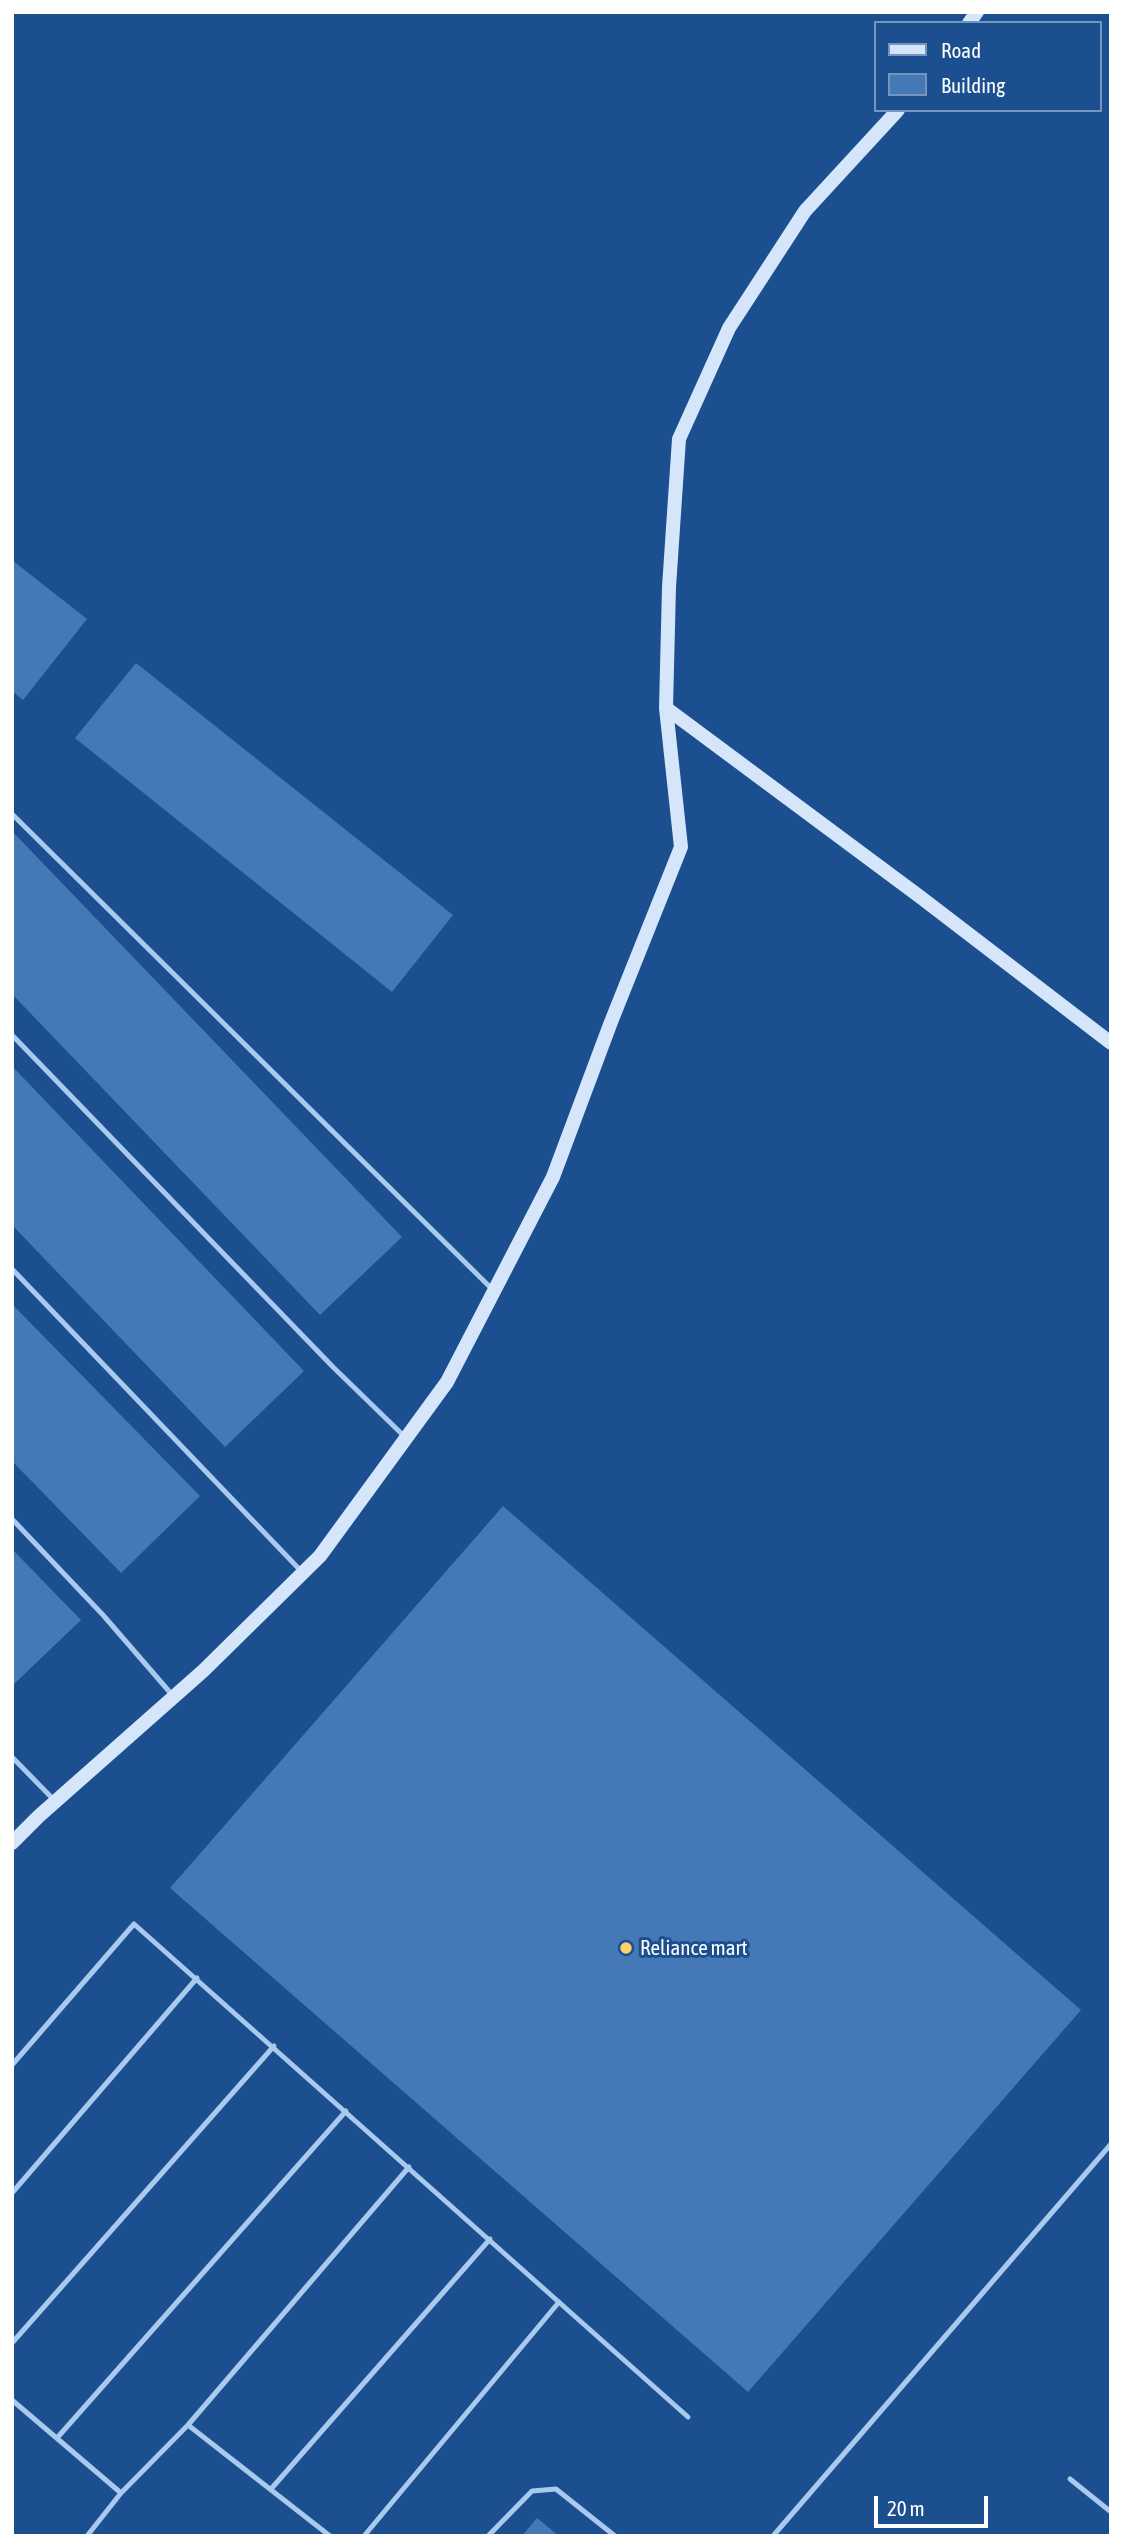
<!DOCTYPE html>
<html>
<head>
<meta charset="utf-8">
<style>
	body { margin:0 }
	#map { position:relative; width:1123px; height:2548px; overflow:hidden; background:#1b4f8f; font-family:"Asap Condensed",sans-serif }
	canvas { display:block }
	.frame { position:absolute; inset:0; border:14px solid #fff; pointer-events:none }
	.legend { position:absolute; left:874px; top:21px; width:228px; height:91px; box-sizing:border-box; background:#1b4f8f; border:2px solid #7695bc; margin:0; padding:9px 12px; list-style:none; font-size:21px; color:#fff }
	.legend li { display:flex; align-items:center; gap:14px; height:35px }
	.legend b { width:35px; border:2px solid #7695bc }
	.scale { position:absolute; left:874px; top:2496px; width:114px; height:32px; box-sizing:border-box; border:4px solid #fff; border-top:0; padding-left:9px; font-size:21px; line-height:24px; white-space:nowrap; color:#fff; -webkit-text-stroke:5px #1b4f8f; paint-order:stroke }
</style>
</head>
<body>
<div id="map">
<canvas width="1123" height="2548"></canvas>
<div class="frame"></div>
<ul class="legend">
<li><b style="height:9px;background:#d6e6fa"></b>Road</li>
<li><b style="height:19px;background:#4478b7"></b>Building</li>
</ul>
<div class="scale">20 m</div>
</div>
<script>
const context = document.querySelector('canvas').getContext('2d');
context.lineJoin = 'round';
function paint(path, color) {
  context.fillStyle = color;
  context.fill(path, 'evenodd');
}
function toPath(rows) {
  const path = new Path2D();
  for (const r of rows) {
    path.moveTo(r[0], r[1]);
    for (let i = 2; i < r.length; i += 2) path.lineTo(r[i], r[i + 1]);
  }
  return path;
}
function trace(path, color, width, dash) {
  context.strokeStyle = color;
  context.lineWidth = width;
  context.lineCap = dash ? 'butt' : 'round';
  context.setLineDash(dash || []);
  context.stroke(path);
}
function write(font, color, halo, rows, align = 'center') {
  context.font = font + ' "Asap Condensed",sans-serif';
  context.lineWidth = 6;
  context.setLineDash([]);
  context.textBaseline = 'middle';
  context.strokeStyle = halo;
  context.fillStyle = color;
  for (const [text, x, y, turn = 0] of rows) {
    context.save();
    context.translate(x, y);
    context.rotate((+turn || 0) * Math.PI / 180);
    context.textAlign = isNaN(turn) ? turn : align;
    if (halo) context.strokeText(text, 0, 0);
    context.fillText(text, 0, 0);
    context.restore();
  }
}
const building = toPath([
	[12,560,87,619,23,700,12,691],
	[136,663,453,915,392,992,75,738],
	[12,831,402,1237,320,1315,12,994],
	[12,1066,304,1371,225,1447,12,1225],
	[12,1304,200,1496,121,1573,12,1461],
	[503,1506,1081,2010,748,2392,170,1888],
	[12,1549,81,1620,12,1686],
	[537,2518,559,2536,522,2536]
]);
const lane = toPath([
	[12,814,494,1291],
	[12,1035,333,1367,406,1438],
	[12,1269,301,1571],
	[12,1519,103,1615,174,1697],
	[12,1757,55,1801],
	[12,2065,134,1924,688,2417],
	[12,2193,197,1978],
	[12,2343,274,2046],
	[12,2400,121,2493],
	[188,2425,330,2536],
	[57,2438,346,2111],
	[1070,2479,1111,2512],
	[271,2489,490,2239],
	[87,2536,121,2493,188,2425,409,2167],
	[364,2536,559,2302],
	[488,2536,532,2491,556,2489,615,2536],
	[773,2536,1111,2144]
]);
const secondary = toPath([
	[969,23,977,12],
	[666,708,919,896,1111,1043],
	[12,1843,39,1816,203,1671,320,1556,447,1382,553,1177,611,1022,681,847,666,708,669,587,679,439,729,328,805,211,898,110]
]);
const markers = [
	[626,1948,7,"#ffd166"]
];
const poiNames = [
	["Reliance mart",640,1948]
];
paint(building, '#4478b7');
trace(lane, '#a9c9ee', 5);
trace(secondary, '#d6e6fa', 14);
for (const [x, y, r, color] of markers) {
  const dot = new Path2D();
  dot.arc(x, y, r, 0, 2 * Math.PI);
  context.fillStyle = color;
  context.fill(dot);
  trace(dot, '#1b4f8f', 2.5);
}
write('21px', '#fff', '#1b4f8f', poiNames, 'left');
</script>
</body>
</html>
